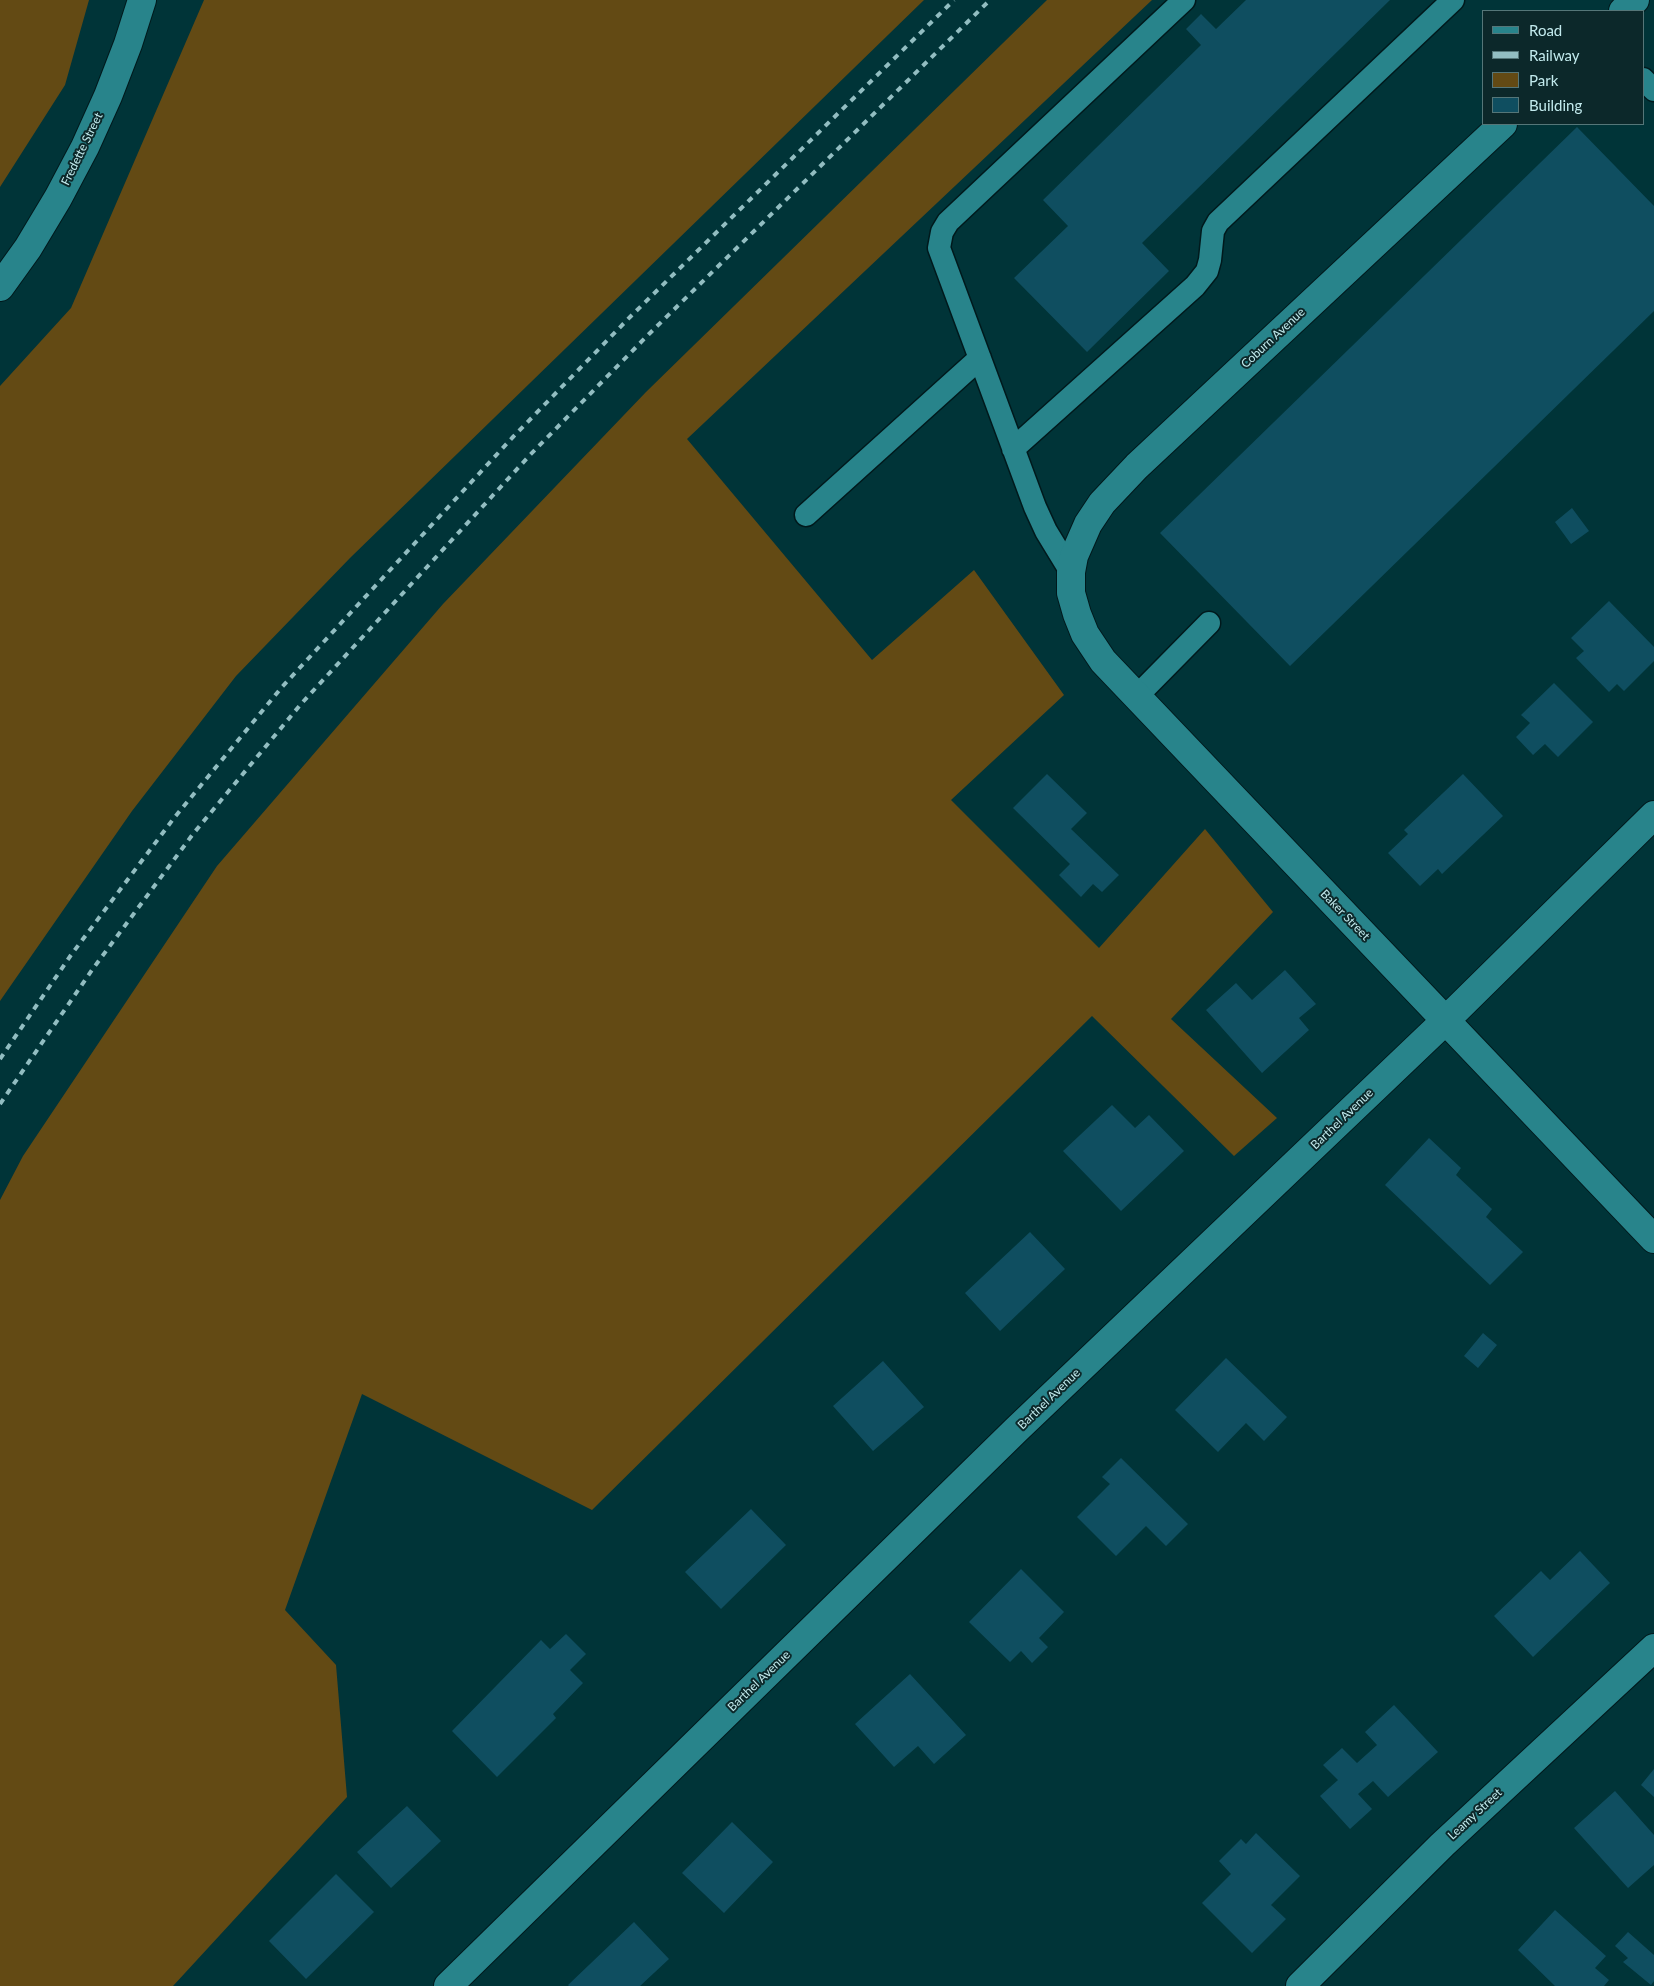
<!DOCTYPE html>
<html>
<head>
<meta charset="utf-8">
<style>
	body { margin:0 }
	#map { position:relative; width:1654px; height:1986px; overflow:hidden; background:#003438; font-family:Lato,sans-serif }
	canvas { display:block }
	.legend { position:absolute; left:1482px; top:10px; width:162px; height:115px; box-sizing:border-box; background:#0c282a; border:1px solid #557678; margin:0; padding:6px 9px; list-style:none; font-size:15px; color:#c2eaed }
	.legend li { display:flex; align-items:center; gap:10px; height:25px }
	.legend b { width:25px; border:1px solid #557678 }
</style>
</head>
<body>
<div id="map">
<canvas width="1654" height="1986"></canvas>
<ul class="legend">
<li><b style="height:6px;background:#28848b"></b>Road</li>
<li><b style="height:6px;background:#92bdc1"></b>Railway</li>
<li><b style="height:14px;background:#634a14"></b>Park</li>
<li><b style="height:14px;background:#0f4e60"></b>Building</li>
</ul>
</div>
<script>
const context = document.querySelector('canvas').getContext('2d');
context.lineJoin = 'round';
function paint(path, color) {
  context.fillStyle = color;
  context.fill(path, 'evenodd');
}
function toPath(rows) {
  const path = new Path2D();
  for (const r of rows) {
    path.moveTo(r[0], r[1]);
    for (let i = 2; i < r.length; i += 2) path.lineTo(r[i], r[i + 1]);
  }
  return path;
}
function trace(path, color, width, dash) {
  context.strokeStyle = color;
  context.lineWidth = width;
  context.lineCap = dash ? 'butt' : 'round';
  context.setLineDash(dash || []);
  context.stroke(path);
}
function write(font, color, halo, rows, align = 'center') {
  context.font = font + ' Lato,sans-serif';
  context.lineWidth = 4;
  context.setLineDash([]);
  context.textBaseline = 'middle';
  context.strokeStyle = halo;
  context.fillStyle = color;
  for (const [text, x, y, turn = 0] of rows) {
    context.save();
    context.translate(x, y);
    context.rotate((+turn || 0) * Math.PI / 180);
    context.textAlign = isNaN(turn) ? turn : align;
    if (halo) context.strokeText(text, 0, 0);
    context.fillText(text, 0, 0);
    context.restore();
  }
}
const green = toPath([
	[0,0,89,0,65,85,0,187],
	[204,0,924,0,350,558,236,676,132,811,0,1001,0,386,71,308],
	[1047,0,1152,0,687,439,872,660,974,570,1064,695,951,800,1099,948,1205,829,1273,912,1171,1019,1277,1118,1234,1156,1092,1016,592,1510,362,1394,285,1610,336,1665,347,1797,173,1986,0,1986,0,1200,23,1156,217,866,443,604,646,392]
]);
const building = toPath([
	[1246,0,1390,0,1142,243,1169,271,1087,352,1014,278,1068,226,1043,200,1201,45,1186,29,1201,14,1216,29],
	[1577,127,1654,206,1654,311,1290,666,1160,533],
	[1572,508,1589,531,1571,544,1555,522],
	[1609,601,1654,647,1654,661,1624,691,1617,684,1609,692,1576,658,1584,651,1571,638],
	[1554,683,1593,722,1558,757,1545,744,1533,755,1516,737,1530,723,1521,715],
	[1047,774,1087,813,1071,829,1119,875,1102,892,1093,884,1081,897,1059,875,1070,864,1013,808],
	[1463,774,1503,816,1442,874,1438,869,1420,886,1388,853,1408,834,1404,830],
	[1285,970,1316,1004,1299,1018,1309,1030,1262,1073,1206,1010,1236,983,1252,1000],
	[1112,1105,1135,1128,1149,1115,1184,1151,1121,1211,1063,1151],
	[1429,1138,1461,1168,1456,1175,1492,1209,1486,1217,1523,1252,1490,1285,1385,1185],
	[1030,1232,1065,1269,1000,1331,965,1293],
	[1483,1333,1497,1345,1478,1368,1464,1356],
	[1226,1358,1287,1417,1264,1441,1246,1423,1218,1452,1175,1410],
	[883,1361,924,1407,873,1451,833,1406],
	[1121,1458,1188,1524,1166,1546,1146,1526,1116,1556,1077,1517,1110,1484,1102,1477],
	[751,1509,786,1545,721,1609,685,1572],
	[1580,1551,1610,1583,1533,1657,1494,1616,1541,1571,1550,1580],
	[1021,1569,1064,1612,1039,1638,1048,1647,1032,1663,1021,1651,1010,1662,969,1622],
	[566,1634,586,1654,570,1670,583,1683,553,1714,556,1718,497,1777,452,1731,541,1640,550,1649],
	[910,1674,966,1735,934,1764,918,1746,894,1767,855,1724],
	[1394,1705,1438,1752,1388,1797,1373,1781,1358,1794,1372,1809,1350,1829,1320,1796,1338,1780,1323,1765,1342,1748,1357,1763,1377,1745,1365,1732],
	[1654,1769,1654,1797,1641,1785],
	[1615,1791,1654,1835,1654,1865,1628,1888,1574,1828],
	[407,1806,441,1841,391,1888,357,1852],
	[732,1822,773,1862,724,1913,682,1873],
	[1256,1833,1300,1876,1271,1905,1286,1919,1252,1953,1202,1903,1231,1874,1219,1861,1241,1839,1246,1844],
	[336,1874,374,1912,306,1979,269,1941],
	[1555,1910,1606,1956,1595,1968,1609,1980,1604,1986,1555,1986,1518,1950],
	[634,1922,669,1959,640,1986,569,1986,568,1985],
	[1628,1932,1654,1955,1654,1981,1651,1985,1623,1962,1628,1958,1615,1946]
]);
const service = toPath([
	[1643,79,1654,90],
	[1013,449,1195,286,1207,271,1210,260,1213,231,1218,222,1453,0],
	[806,515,980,358],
	[1071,572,1046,531,1035,507,939,248,942,232,948,222,1184,0],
	[1137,696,1209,623]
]);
const minor = toPath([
	[1623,11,1635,0],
	[1503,124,1137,466,1102,503,1088,524,1074,556,1071,572,1071,593,1077,614,1085,634,1103,661,1654,1239],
	[0,287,28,248,58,198,85,147,108,96,128,44,142,0],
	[448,1986,1016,1430,1446,1020,1654,815],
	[1300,1986,1442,1845,1654,1648]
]);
const rail = toPath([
	[0,1059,71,955,174,818,282,687,512,438,631,316,954,0],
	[0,1104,92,970,193,834,301,704,530,455,649,334,990,0]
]);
const streetNames = [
	["Fredette Street",82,149,-64],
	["Coburn Avenue",1273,338,-43],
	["Baker Street",1345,915,46],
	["Barthel Avenue",1342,1119,-44],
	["Barthel Avenue",1049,1399,-44],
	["Barthel Avenue",759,1681,-44],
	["Leamy Street",1475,1814,-43]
];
paint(green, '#634a14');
paint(building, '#0f4e60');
trace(service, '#00191c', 25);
trace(minor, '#00191c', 30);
trace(service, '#28848b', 22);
trace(minor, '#28848b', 28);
trace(rail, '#92bdc1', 4, [6, 6]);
write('12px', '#c2eaed', '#0c282a', streetNames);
</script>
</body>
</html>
